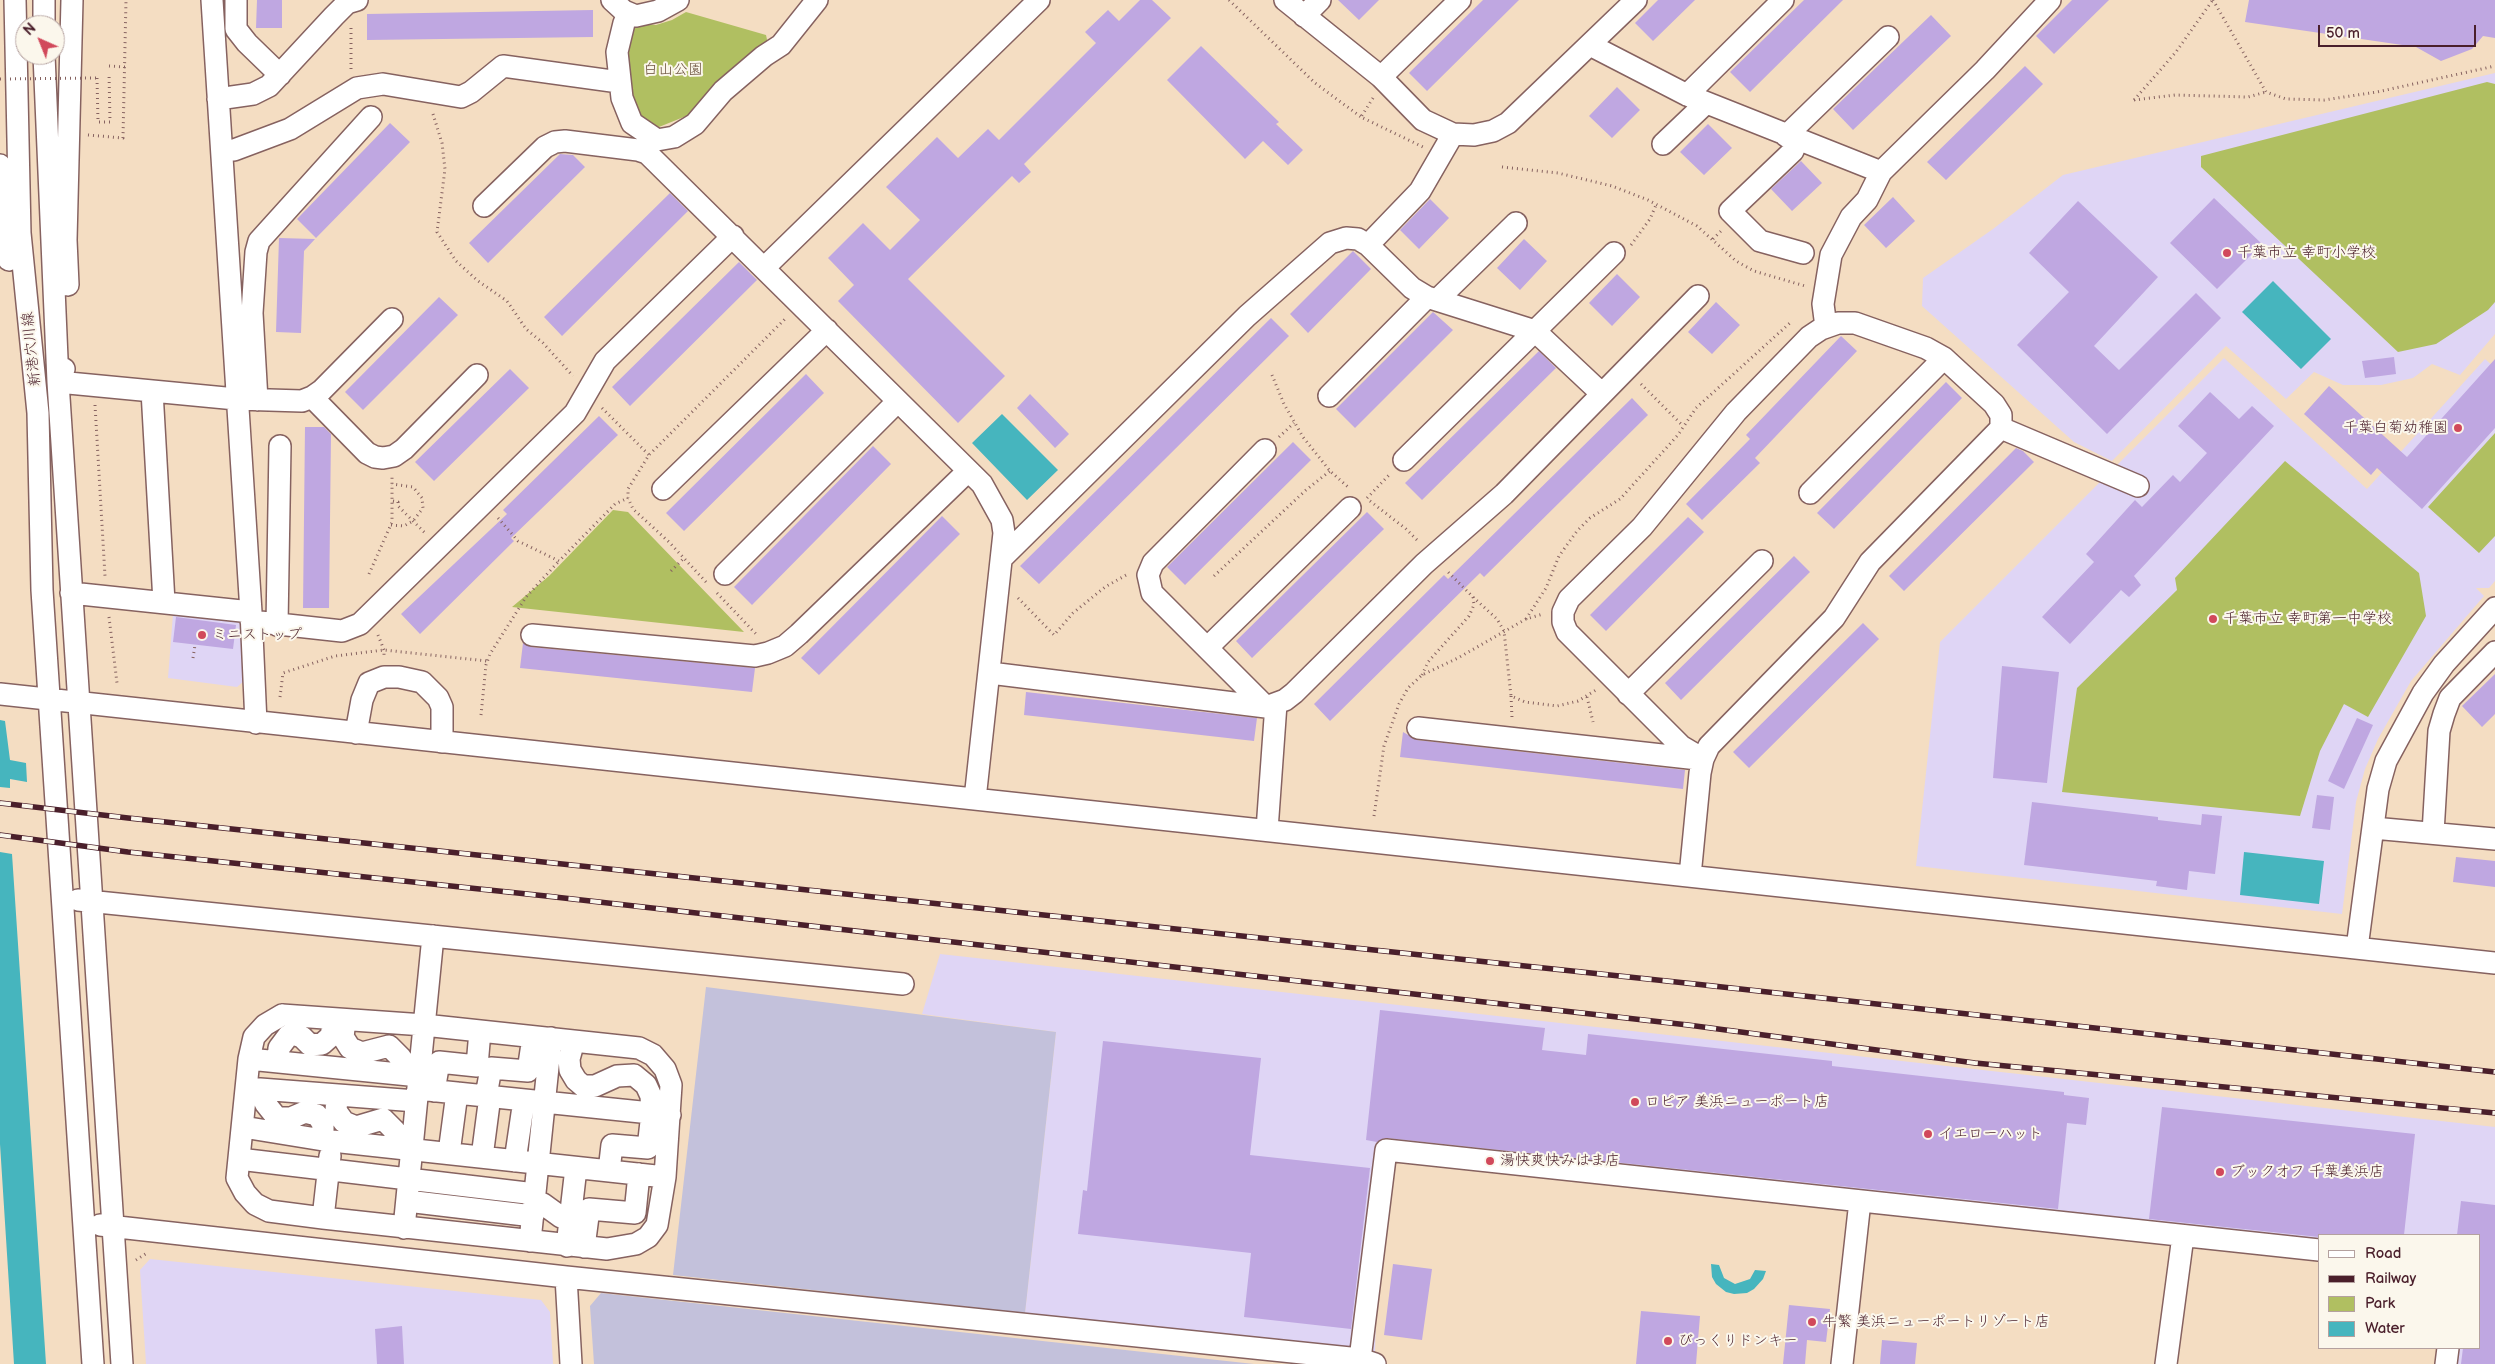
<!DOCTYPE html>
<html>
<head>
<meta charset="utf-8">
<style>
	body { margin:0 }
	#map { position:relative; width:2495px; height:1364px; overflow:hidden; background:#f4ddc2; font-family:"Balsamiq Sans",sans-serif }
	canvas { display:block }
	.legend { position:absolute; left:2318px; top:1234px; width:162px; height:115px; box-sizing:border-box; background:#fbf7ec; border:1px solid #b4a19f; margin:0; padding:6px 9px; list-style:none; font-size:15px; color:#4a1f2b }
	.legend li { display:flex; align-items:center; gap:10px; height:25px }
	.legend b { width:25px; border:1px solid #b4a19f }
	.north { position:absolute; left:15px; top:15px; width:50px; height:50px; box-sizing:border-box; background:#fbf7ec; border:1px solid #b4a19f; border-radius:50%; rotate:316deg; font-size:14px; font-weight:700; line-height:20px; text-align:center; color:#4a1f2b }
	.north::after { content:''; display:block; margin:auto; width:18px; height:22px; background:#d1495b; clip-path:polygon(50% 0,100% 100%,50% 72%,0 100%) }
	.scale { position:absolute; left:2318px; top:25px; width:158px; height:22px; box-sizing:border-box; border:2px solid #4a1f2b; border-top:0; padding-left:6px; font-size:15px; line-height:18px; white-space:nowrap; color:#4a1f2b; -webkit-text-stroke:4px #fbf7ec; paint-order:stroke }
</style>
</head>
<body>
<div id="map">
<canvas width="2495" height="1364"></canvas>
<ul class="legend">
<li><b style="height:6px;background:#fff"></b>Road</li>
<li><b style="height:6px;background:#4a1f2b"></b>Railway</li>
<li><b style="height:14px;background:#b0bf61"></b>Park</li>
<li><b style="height:14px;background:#46b5be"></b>Water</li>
</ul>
<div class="north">N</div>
<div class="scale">50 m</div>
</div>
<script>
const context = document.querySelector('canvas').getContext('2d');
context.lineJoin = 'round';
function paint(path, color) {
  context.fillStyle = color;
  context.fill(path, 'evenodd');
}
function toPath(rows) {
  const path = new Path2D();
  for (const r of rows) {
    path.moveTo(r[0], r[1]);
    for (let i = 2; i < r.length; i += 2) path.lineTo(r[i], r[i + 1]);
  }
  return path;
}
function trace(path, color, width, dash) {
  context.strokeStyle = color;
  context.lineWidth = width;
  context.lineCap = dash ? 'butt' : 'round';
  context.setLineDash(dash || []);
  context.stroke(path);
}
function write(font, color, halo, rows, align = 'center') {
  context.font = font + ' "Balsamiq Sans","Klee One",sans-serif';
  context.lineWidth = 4;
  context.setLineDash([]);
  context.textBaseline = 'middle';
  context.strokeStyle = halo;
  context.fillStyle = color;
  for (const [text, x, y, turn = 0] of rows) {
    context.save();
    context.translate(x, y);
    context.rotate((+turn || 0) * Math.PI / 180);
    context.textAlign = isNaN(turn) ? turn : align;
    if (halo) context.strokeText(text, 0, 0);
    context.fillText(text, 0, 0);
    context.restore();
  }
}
const built = toPath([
	[2495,73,2495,334,2460,375,2432,364,2413,378,2381,385,2343,385,2314,372,2286,399,2226,346,2112,461,2074,442,1922,306,1923,278,1993,229,2063,175],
	[2224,358,2367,489,2485,359,2495,368,2495,581,2489,588,2476,588,2484,596,2411,681,2378,739,2365,769,2356,802,2342,914,1916,866,1940,642],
	[173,614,234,617,242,626,244,681,237,687,168,678],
	[940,954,2495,1127,2495,1364,2455,1364,2457,1348,2479,1348,2479,1235,2319,1235,2319,1257,1380,1142,1375,1353,1025,1313,1056,1032,922,1014],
	[150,1259,541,1300,550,1312,553,1364,146,1364,140,1270]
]);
const industrial = toPath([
	[706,987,1056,1032,1025,1313,673,1275],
	[601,1293,1254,1364,594,1364,590,1306]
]);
const green = toPath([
	[686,12,766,35,768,44,701,110,659,127,643,124,623,73,630,27,636,23,656,25,672,20],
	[2487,82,2495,84,2495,302,2488,310,2436,344,2398,352,2201,167,2201,156],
	[2495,433,2495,536,2479,553,2428,507],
	[2285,461,2419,573,2426,616,2368,717,2344,704,2320,751,2300,816,2062,792,2077,688,2177,590,2175,578],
	[613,510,628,512,744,632,512,607,549,576]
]);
const water = toPath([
	[2273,281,2331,339,2301,369,2242,312],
	[1002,414,1058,470,1027,500,972,443],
	[0,720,5,721,10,760,26,763,27,782,10,779,10,788,0,787],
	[0,852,12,854,46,1364,14,1364,0,1144],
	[2244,852,2324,861,2319,904,2240,895],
	[1711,1264,1719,1265,1724,1278,1735,1284,1750,1279,1755,1270,1766,1271,1763,1279,1754,1289,1747,1293,1734,1294,1726,1292,1716,1284,1712,1277]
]);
const building = toPath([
	[257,0,282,0,282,28,256,28],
	[1140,0,1152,0,1171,18,1024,164,1031,172,1019,183,1012,176,908,279,1005,376,958,423,838,301,854,285,828,258,863,223,890,250,920,220,886,187,937,137,958,158,988,129,999,140,1096,43,1085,32,1108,10,1119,21],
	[1338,0,1379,0,1359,20],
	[1483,0,1519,0,1427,91,1409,73],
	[1658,0,1695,0,1653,41,1635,23],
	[1804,0,1843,0,1750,92,1730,72],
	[2072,0,2109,0,2054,54,2036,36],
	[2249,0,2495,0,2495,38,2483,36,2472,49,2441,61,2416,47,2245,22],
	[593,10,593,37,367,40,367,14],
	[1931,15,1951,36,1853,130,1833,109],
	[1201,46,1279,122,1276,124,1303,150,1288,165,1263,141,1245,159,1167,80],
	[2025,66,2043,84,1946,180,1927,162],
	[1617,87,1640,110,1612,138,1589,116],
	[390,123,410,142,316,238,297,219],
	[1708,124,1732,148,1704,175,1680,152],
	[560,154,573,155,585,167,488,263,469,243],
	[1801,161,1822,183,1792,211,1771,189],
	[670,193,688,211,562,336,544,317],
	[1893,197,1915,221,1886,248,1864,225],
	[2214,198,2262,244,2217,289,2170,243],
	[1430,199,1449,218,1419,249,1400,230],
	[2078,201,2158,277,2094,346,2119,370,2196,293,2221,318,2107,434,2017,345,2069,292,2029,253],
	[279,238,315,239,304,251,301,333,276,332],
	[1524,239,1547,261,1520,290,1497,268],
	[1353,251,1371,269,1308,333,1290,314],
	[739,262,757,280,630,406,612,387],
	[1617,274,1640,297,1612,326,1589,303],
	[439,297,458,315,363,410,345,392],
	[1716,302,1740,325,1712,354,1688,332],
	[1433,312,1453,330,1355,428,1336,409],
	[1271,318,1289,336,1039,584,1020,566],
	[1841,336,1857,351,1755,458,1760,463,1702,520,1686,504,1750,439,1746,435],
	[1539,351,1556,368,1422,500,1405,483],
	[2394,357,2396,374,2365,378,2362,361],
	[2495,359,2495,428,2422,509,2377,468,2371,475,2304,414,2329,386,2407,457],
	[510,369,529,388,434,481,415,462],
	[806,374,824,393,684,531,666,513],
	[1946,382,1962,398,1834,529,1817,513],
	[2210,392,2239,419,2252,406,2274,426,2134,576,2141,585,2129,597,2121,590,2070,644,2042,617,2094,562,2086,554,2135,500,2142,507,2173,475,2180,482,2207,453,2178,426],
	[1030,394,1069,434,1055,448,1017,408],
	[1632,398,1648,415,1484,577,1480,573,1330,721,1314,704,1444,575,1448,579],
	[599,416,618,435,511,538,514,541,420,634,401,614,507,514,503,510],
	[305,427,324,427,331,434,329,608,303,608],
	[1293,442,1311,460,1185,585,1167,567],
	[873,446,891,464,752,605,734,587],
	[2016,448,2023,451,2034,462,1904,591,1889,576],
	[1367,512,1384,529,1252,658,1236,641],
	[942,516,960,534,819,675,801,658],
	[1688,517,1704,532,1606,631,1590,615],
	[1794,556,1810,572,1681,700,1665,683],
	[176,617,236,625,233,649,173,642],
	[1863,623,1879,639,1749,768,1733,752],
	[523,643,531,647,755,668,752,692,520,668],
	[2002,666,2059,672,2047,783,1993,778],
	[2495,674,2495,714,2482,727,2462,706],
	[1026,692,1257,718,1254,741,1024,715],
	[2357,718,2373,725,2344,789,2328,781],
	[1403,732,1417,740,1685,770,1683,789,1400,757],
	[2317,795,2334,797,2330,830,2312,828],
	[2032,802,2158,817,2158,820,2201,825,2202,814,2222,816,2215,874,2189,871,2187,890,2156,886,2157,881,2024,865],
	[2456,857,2495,861,2495,887,2453,882],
	[1380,1010,1545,1028,1542,1050,1586,1055,1588,1034,1832,1061,1832,1066,2064,1092,2064,1095,2089,1098,2086,1125,2067,1123,2058,1209,1387,1138,1377,1142,1366,1140],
	[1103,1041,1261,1058,1250,1155,1370,1168,1351,1329,1244,1317,1251,1253,1078,1234,1083,1190,1087,1191],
	[2162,1107,2415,1134,2404,1235,2319,1235,2319,1237,2149,1219],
	[2461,1201,2495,1205,2495,1364,2461,1364,2463,1348,2479,1348,2479,1235,2457,1235],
	[1393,1264,1432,1269,1422,1340,1384,1335],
	[1789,1305,1830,1309,1826,1342,1807,1340,1805,1364,1783,1364],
	[1641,1311,1700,1316,1696,1364,1636,1364],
	[402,1326,404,1364,377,1364,375,1329],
	[1882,1340,1917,1343,1915,1364,1880,1364]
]);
const path = toPath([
	[1229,0,1315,83,1361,117],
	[2213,0,2266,92,2286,99,2324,100,2377,92,2495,66],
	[109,66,125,67],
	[351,69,351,28],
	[97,78,98,122,110,122,109,73],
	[1373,98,1361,117,1423,147],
	[2134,100,2175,95,2248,97,2266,92],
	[2134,100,2176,52,2212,1],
	[433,114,442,143,445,169,437,232,456,261,478,281,507,301,526,329,543,343,573,376],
	[88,135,123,138,126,0],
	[1502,167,1558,173,1612,186,1648,200,1697,226,1736,261,1754,271,1805,286],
	[1713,239,1721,231],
	[1631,245,1650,219,1656,205],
	[1272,375,1284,404,1303,437,1330,471,1348,487],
	[1641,384,1683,426],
	[95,405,105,576],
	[602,408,649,455],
	[1279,437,1294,423],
	[1367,498,1390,474],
	[393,501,398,502,398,506,425,533],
	[1370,501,1406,529,1419,542],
	[498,518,518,541,559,561,615,504,628,498],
	[391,525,404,526,413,521,423,508,422,498,413,487,392,484],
	[671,571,684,558],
	[369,574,392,522,392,477],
	[1214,576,1306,490,1330,471],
	[706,582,669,542,633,509,628,498,628,489,649,455,785,319],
	[717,593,756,634],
	[1473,597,1497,619,1504,631,1511,696,1525,702,1557,706,1578,701,1596,690],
	[1018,598,1054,635,1073,613,1105,587,1128,574],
	[109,617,117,683],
	[1526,619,1546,588,1559,556,1577,531,1590,518,1620,499,1678,435,1696,408,1791,322],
	[378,635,384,650,384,658],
	[193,658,195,645],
	[1422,675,1428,662,1469,616,1474,605,1473,597,1446,570],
	[1511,696,1512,718],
	[280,697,283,673,335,656,384,650,487,661],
	[1587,697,1593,722],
	[481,715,486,665,490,654,526,597,559,561],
	[1374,816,1384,746,1399,704,1408,688,1422,675,1458,658,1526,619,1543,614],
	[136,1260,147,1253]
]);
const minor = toPath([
	[15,0,20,233,38,413,42,590,93,1364],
	[44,0,44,25],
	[212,0,251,612,256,723],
	[236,0,236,29,247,43,280,75],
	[612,0,624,11,636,16,658,11,678,0],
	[1285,0,1381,77,1423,120,1453,134,1474,135,1493,131,1508,123,1636,0],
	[1304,16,1320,0],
	[624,23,617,52,622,98,632,123,657,140,674,137,695,124,723,91,764,56,781,45,817,0],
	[1590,45,1687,95,1881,172],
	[44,55,58,382,122,1364],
	[1381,77,1460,0],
	[1687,95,1783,0],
	[218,99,253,94,269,86,334,16,347,3,357,0],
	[1786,136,1888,37],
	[1797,140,1793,151,1730,211,1760,241,1803,253],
	[1663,144,1706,103],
	[234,150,290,129,357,88,383,84,461,97,471,92,503,66,619,82],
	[0,165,9,260],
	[484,206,545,147,555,142,565,141,638,150,647,153,982,484,1002,520,1004,533,975,799],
	[1368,245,1420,191,1453,134],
	[764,268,1039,0],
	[68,285,66,240,72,0],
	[1437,300,1516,223],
	[1826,327,1823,304,1831,255,1851,217,1867,200,1881,172,1985,70,2050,0],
	[64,369,58,382,236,399,302,401,312,397,322,390,392,319],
	[152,391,164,602],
	[1329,396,1427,297],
	[312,397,367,453,375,457,383,458,394,456,404,449,477,375],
	[257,400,252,313,256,252,259,241,371,117],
	[2001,428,2138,486],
	[1265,450,1153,563,1148,575,1152,593,1266,707],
	[1404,460,1614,253],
	[663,489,827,330],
	[1810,493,1944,358],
	[1003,557,1247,316,1330,243,1346,238,1358,239,1368,245,1412,288,1427,297,1535,331,1601,393],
	[725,574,898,401],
	[71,593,251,612],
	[251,621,342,631,360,624,575,413,605,361,733,236],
	[277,625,280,446],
	[532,635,755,656,768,653,785,646,799,634,968,471],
	[1207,648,1350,508],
	[990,673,1266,707,1285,700,1294,693,1424,564,1504,494,1698,296],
	[0,694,2495,963],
	[1628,694,1762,561],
	[1418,728,1698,759],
	[356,733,362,700,369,683,384,677,399,677,422,682,438,698,442,707,442,742],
	[2373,828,2495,839],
	[1267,830,1276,704],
	[2433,833,2439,731,2444,714,2450,698,2495,652],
	[1690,876,1700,773,1703,759,1709,746,1834,618,1870,562,2001,428,2001,415,1994,404,1944,358,1926,348,1855,323,1838,323,1821,329,1809,337,1736,412,1642,527,1569,599,1563,612,1563,622,1567,632,1681,746,1703,759],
	[78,900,903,984],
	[2357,948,2378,789,2386,761,2423,693,2444,664,2495,608],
	[282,1015,424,1025,639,1048,653,1055,665,1069,671,1085,665,1177,657,1225,648,1237,636,1244,607,1249,323,1218,269,1211,255,1204,245,1193,237,1178,249,1059,254,1037,265,1025,282,1015],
	[345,1020,343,1037,350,1048,362,1053,389,1046,401,1058,402,1074],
	[574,1041,569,1059,570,1070,576,1080,583,1086,595,1086,617,1076,634,1075,646,1085,651,1096,652,1113,648,1148,612,1145,609,1171],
	[249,1059,419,1076],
	[278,1062,279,1048,288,1036,292,1034,302,1037,310,1045,322,1044,331,1036,334,1019],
	[247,1088,416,1101],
	[418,1089,670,1115],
	[266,1090,265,1103,277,1118,291,1118,305,1112,317,1115,323,1124,323,1140],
	[434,1091,439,1062,477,1066,480,1031],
	[337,1096,336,1111,344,1122,356,1127,383,1119,395,1131,395,1146],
	[486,1096,491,1068,528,1071,533,1037],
	[243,1127,323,1140,665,1177],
	[449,1153,457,1093],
	[482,1157,490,1096],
	[239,1159,535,1194],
	[515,1161,524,1100],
	[407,1201,533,1216],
	[535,1202,543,1204,561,1217,570,1218],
	[323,1218,330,1156],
	[100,1225,566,1277,1360,1359,1375,1364],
	[404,1228,433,936],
	[530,1241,551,1038],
	[567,1246,576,1168],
	[584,1247,589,1209,635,1213,639,1174],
	[566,1277,571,1364],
	[1360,1359,1386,1150,2319,1250],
	[1842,1364,1860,1201],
	[2166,1364,2183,1236],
	[2446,1364,2448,1348]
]);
const rail = toPath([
	[0,803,128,818,1695,984,2495,1072],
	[0,835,128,852,546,896,1688,1025,1975,1063,2495,1113]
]);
const pathBridge = toPath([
	[0,79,97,78]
]);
const markers = [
	[2227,253,5,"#d1495b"],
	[2458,428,5,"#d1495b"],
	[2213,619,5,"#d1495b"],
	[202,635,5,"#d1495b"],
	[1635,1102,5,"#d1495b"],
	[1928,1134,5,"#d1495b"],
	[1490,1161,5,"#d1495b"],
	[2220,1172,5,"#d1495b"],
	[1812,1322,5,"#d1495b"],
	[1668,1341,5,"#d1495b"]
];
const parkNames = [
	["白山公園",673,70]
];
const poiNames = [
	["千葉市立 幸町小学校",2237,253],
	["千葉白菊幼稚園",2448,428,"right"],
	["千葉市立 幸町第一中学校",2223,619],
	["ミニストップ",212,635],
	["ロピア 美浜ニューポート店",1645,1102],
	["イエローハット",1938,1134],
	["湯快爽快みはま店",1500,1161],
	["ブックオフ 千葉美浜店",2230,1172],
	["牛繁 美浜ニューポートリゾート店",1822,1322],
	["びっくりドンキー",1678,1341]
];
const streetNames = [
	["新港穴川線",32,349,-96]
];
paint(built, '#dfd5f5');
paint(industrial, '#c3c1db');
paint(green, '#b0bf61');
paint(water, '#46b5be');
paint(building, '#bfa7e1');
trace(minor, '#866260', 24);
trace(path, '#866260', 3, [1, 4]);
trace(minor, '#fff', 21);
trace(rail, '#4a1f2b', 5.5);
trace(rail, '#fbf7ec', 4, [11]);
trace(pathBridge, '#866260', 3, [1, 4]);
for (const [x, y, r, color] of markers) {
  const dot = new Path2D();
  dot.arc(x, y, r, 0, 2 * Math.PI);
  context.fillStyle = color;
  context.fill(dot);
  trace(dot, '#fbf7ec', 2);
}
write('15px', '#694f3b', '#fbf7ec', parkNames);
write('15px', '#4a1f2b', '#fbf7ec', poiNames, 'left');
write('15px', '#4a1f2b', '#fbf7ec', streetNames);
</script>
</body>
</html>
